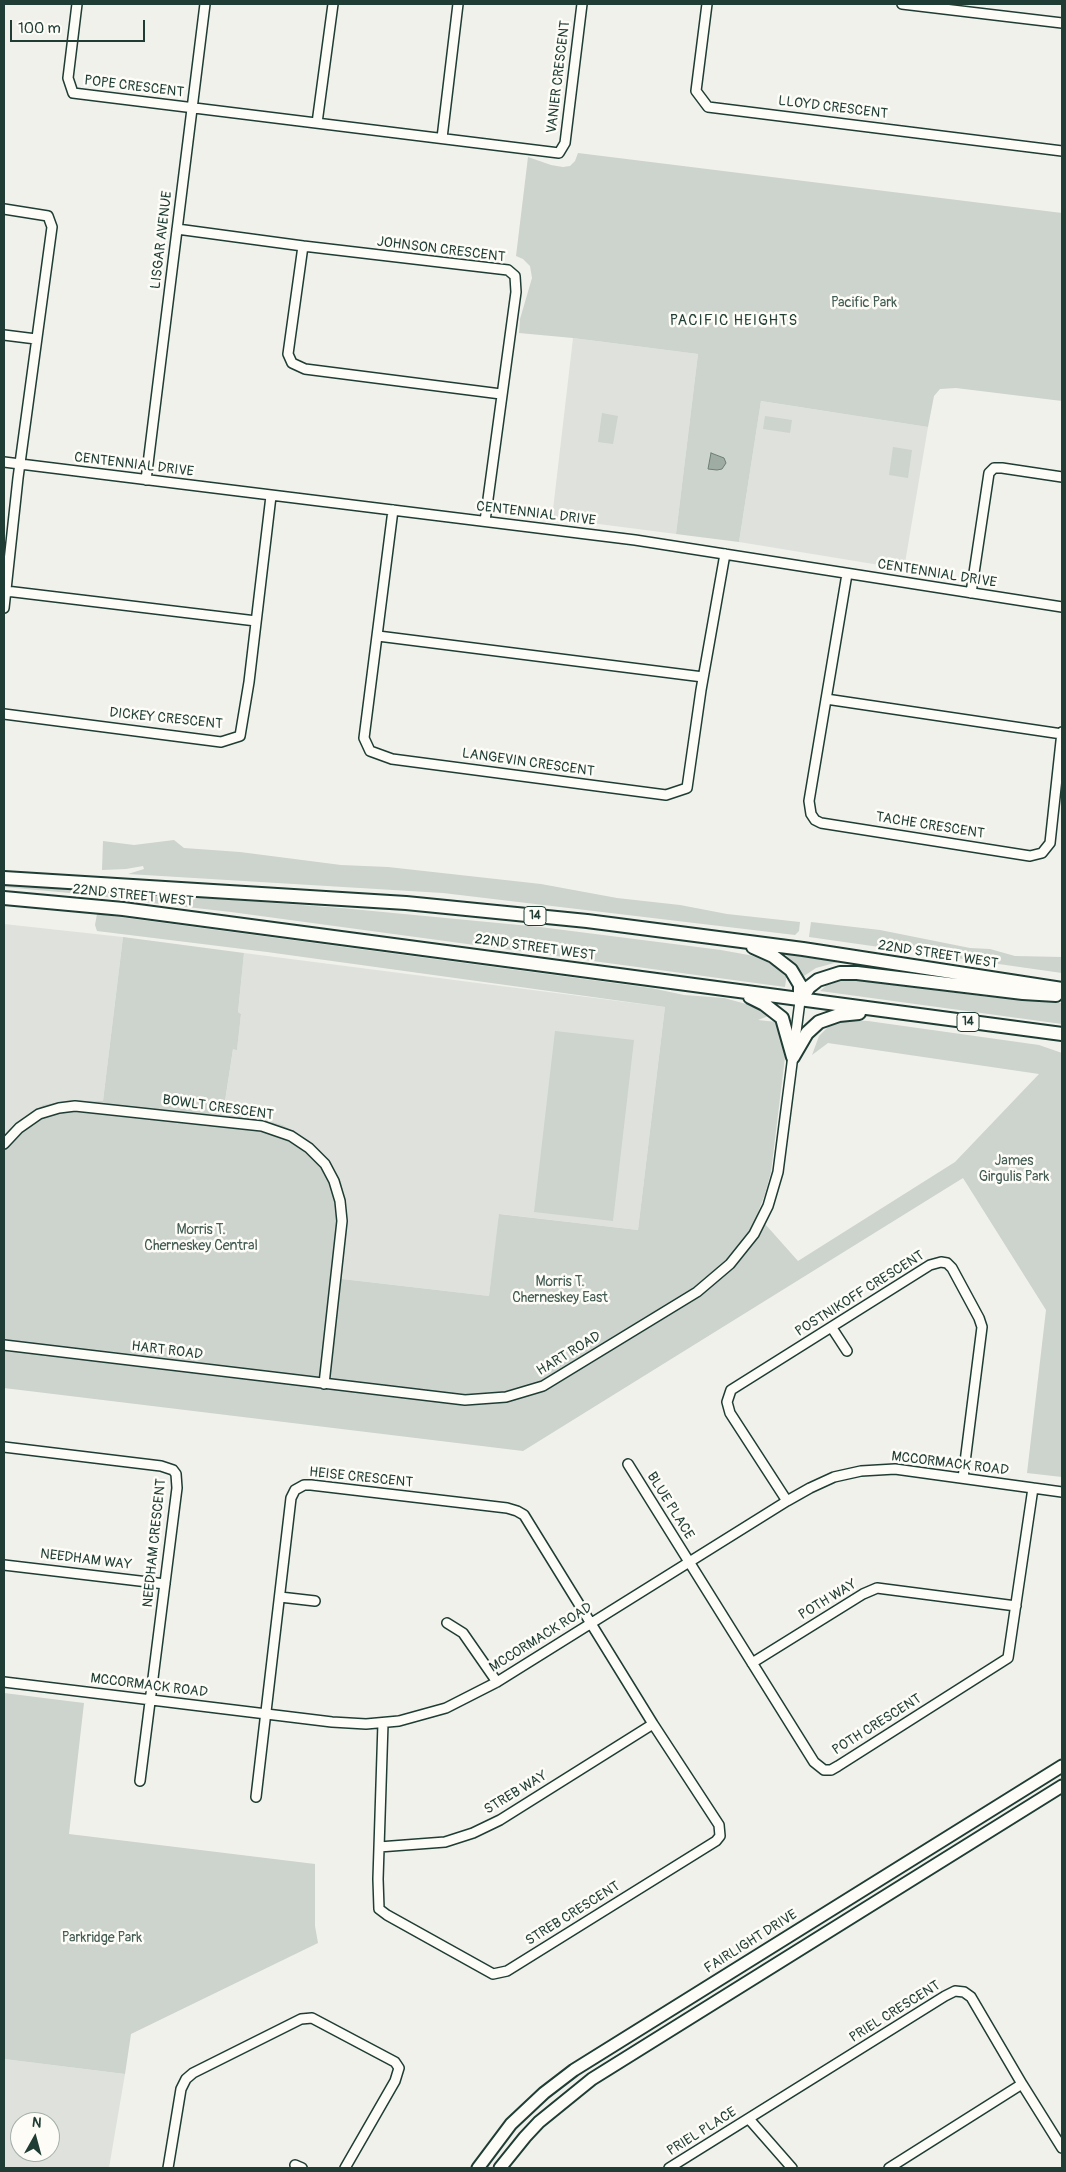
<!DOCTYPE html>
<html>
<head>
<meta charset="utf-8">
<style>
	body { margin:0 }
	#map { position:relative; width:1066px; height:2172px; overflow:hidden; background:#f0f1eb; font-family:Pangolin,sans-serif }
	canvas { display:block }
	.frame { position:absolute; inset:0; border:5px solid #1f3d34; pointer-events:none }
	.north { position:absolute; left:10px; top:2112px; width:50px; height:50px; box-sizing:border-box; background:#fdfcf7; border:1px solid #a4b0a9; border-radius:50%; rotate:7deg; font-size:14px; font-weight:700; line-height:20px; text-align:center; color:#1f3d34 }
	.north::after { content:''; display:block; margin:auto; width:18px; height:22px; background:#1f3d34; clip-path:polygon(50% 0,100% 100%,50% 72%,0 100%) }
	.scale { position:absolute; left:10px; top:20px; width:135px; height:22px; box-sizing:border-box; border:2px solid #1f3d34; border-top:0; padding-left:6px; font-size:15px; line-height:18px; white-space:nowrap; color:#1f3d34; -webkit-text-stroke:4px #fdfcf7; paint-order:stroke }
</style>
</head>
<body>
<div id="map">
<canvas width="1066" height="2172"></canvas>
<div class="frame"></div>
<div class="north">N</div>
<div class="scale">100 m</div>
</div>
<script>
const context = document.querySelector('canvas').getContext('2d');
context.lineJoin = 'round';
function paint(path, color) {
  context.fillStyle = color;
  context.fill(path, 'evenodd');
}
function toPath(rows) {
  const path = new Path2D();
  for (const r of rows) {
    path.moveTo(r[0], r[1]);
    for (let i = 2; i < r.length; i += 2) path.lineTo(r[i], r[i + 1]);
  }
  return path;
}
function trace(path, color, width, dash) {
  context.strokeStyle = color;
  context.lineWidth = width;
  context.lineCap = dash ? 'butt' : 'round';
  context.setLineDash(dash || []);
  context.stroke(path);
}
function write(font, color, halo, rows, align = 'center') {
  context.font = font + ' Pangolin,sans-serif';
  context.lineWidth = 5;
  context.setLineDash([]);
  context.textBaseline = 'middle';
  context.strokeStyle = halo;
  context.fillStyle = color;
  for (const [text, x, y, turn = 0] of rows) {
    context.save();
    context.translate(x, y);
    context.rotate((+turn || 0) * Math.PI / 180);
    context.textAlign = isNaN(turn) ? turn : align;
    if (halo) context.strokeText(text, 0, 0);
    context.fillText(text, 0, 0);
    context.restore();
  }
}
const built = toPath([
	[573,338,698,354,676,534,552,518],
	[761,401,928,427,904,569,739,542],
	[4,924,123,937,103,1101,71,1100,16,1123,4,1137],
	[244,953,665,1007,638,1230,500,1214,489,1296,342,1279,347,1213,335,1170,328,1159,310,1141,283,1125,269,1121,223,1115,233,1049,237,1049,241,1014,238,1012],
	[4,2059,125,2074,109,2168,4,2168],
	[20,2122,50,2122,50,2152,20,2152]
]);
const green = toPath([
	[578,153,1062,213,1062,401,956,388,940,389,934,396,928,427,761,401,739,542,676,534,698,354,573,338,519,333,520,319,532,278,530,266,523,259,516,256,528,157,551,165,563,167,570,166,575,161],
	[602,413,618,416,613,444,598,442],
	[765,416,792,420,790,433,763,429],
	[893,447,912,450,908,478,889,475],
	[174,840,184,848,240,852,341,865,388,867,541,884,617,898,680,905,727,914,800,922,799,931,795,935,443,893,128,874,144,869,143,866,126,869,102,870,103,841,134,845],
	[4,883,93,888,92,895,4,887],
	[100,890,341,908,540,927,721,950,754,956,786,971,786,980,785,987,231,912,160,904,99,896],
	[97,914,651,988,684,995,724,998,761,1008,771,1015,758,1020,777,1022,784,1048,785,1057,771,1172,765,1194,757,1215,798,1261,955,1162,1039,1074,828,1043,812,1055,819,1036,829,1026,839,1020,868,1021,1039,1045,1062,1053,1062,1477,1027,1473,1046,1310,963,1178,523,1451,4,1388,4,1137,16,1123,43,1105,71,1100,103,1101,123,937,244,953,238,1012,241,1014,237,1050,233,1049,223,1114,269,1121,283,1125,310,1141,328,1159,341,1182,347,1213,342,1279,489,1296,499,1214,638,1230,665,1007,267,952,97,931,95,925],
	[811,922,880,930,970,948,990,949,1015,956,1062,957,1062,973,809,937],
	[785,954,838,962,816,968,804,976],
	[847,979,988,997,1062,1003,1062,1024,820,991,827,985],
	[555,1031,634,1040,613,1221,534,1212],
	[4,1693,84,1703,69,1834,315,1864,315,1926,318,1943,131,2034,125,2074,4,2059]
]);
const water = toPath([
	[711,453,724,458,726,463,722,469,717,470,708,469,711,453]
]);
const minor = toPath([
	[77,4,68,78,73,93,559,153,565,143,582,4],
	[707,4,696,91,708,107,1062,151],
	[902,4,1062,23],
	[317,123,333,4],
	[442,138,458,4],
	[4,209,48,216,52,227,18,478,4,608],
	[177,229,303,246,508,270,515,276,516,292,485,521],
	[303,246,288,354,292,363,305,369,501,394],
	[4,335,36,339],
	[4,462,635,540,1062,607],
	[146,480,205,4],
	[393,510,364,738,370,751,392,759,666,795,687,788,701,690,725,554],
	[847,574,809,801,811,814,815,820,821,823,1030,856,1042,853,1050,843,1062,732],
	[6,591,256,621],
	[971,593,989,473,994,468,1002,468,1062,477],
	[378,636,703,677],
	[826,699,1062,734],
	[4,714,221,742,240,736,249,682,271,496],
	[4,1144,19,1128,39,1114,59,1108,75,1106,262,1126,291,1136,309,1148,325,1164,334,1181,340,1201,342,1221,324,1384],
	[832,1328,847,1351],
	[4,1345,465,1400,506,1397,543,1386,697,1292,730,1264,754,1234,768,1206,778,1172,800,1001],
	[4,1447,161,1466,173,1470,176,1474,177,1488,140,1781],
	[628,1464,814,1762,824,1770,831,1770,838,1766,1008,1658,1033,1488],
	[787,1501,730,1413,727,1402,731,1390,930,1265,941,1262,947,1263,952,1268,979,1318,982,1327,963,1478],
	[4,1565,165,1584],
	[280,1597,315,1601],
	[447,1623,463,1633,497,1682],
	[752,1663,863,1594,877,1588,1016,1606],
	[4,1682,332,1722,366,1724,399,1721,446,1708,497,1682,787,1501,810,1488,834,1477,861,1471,895,1469,1062,1492],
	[256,1797,291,1498,295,1490,304,1485,311,1485,507,1508,517,1511,524,1515,653,1724,719,1825,720,1836,716,1841,507,1971,493,1974,387,1915,379,1909,378,1879,383,1723],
	[379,1847,445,1842,473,1833,500,1820,653,1724],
	[749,2119,792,2168],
	[295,2165,302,2168],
	[168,2168,181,2089,186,2079,193,2073,301,2019,312,2018,395,2062,399,2068,395,2081,345,2168],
	[669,2168,945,1996,955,1991,964,1992,971,1997,1022,2084],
	[889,2168,1022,2084,1062,2148]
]);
const major = toPath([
	[478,2168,511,2124,544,2093,574,2070,1062,1766],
	[500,2168,525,2137,539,2122,592,2079,1062,1786]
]);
const highway = toPath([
	[4,878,406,903,587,921,803,949,1062,989],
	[4,898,123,909,1062,1034],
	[753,947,773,956,791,970,800,985,800,1001],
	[750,997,764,1004,782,1018,793,1057],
	[800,1001,809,987,818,980,840,973,857,973,1023,993,1056,995],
	[793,1057,807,1033,819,1022,839,1015,859,1013]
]);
const shields = [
	[535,916,22],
	[968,1022,22]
];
const shieldNames = [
	["14",535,916],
	["14",968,1022]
];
const streetNames = [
	["VANIER CRESCENT",559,77,-83],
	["POPE CRESCENT",134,87,7],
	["LLOYD CRESCENT",833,108,7],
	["LISGAR AVENUE",162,240,-83],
	["JOHNSON CRESCENT",441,250,7],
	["CENTENNIAL DRIVE",134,465,7],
	["CENTENNIAL DRIVE",536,514,7],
	["CENTENNIAL DRIVE",937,574,9],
	["DICKEY CRESCENT",166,719,6],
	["LANGEVIN CRESCENT",528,763,8],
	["TACHE CRESCENT",930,826,9],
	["22ND STREET WEST",133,896,6],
	["22ND STREET WEST",535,948,8],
	["22ND STREET WEST",938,955,9],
	["BOWLT CRESCENT",218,1108,8],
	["POSTNIKOFF CRESCENT",860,1294,-32],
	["HART ROAD",167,1351,7],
	["HART ROAD",569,1354,-31],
	["MCCORMACK ROAD",950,1464,7],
	["HEISE CRESCENT",361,1478,6],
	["BLUE PLACE",670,1506,58],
	["NEEDHAM CRESCENT",155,1543,-84],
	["NEEDHAM WAY",86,1560,7],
	["POTH WAY",828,1600,-31],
	["MCCORMACK ROAD",541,1638,-32],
	["MCCORMACK ROAD",149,1686,7],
	["POTH CRESCENT",877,1725,-32],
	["STREB WAY",516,1793,-31],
	["STREB CRESCENT",573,1914,-32],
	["FAIRLIGHT DRIVE",751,1942,-32],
	["PRIEL CRESCENT",895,2012,-32],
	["PRIEL PLACE",702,2132,-32]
];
const parkNames = [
	["Pacific Park",864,303],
	["James",1014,1161],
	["Girgulis Park",1014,1177],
	["Morris T.",201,1230],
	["Cherneskey Central",201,1246],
	["Morris T.",560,1282],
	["Cherneskey East",560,1298],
	["Parkridge Park",102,1938]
];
const neighbourhoodNames = [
	["PACIFIC HEIGHTS",734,321]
];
paint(built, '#dfe2dc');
paint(green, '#cdd3cd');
paint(water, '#9faca4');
trace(water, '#6c8077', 1);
trace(minor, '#1f3d34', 12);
trace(major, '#1f3d34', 15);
trace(highway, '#1f3d34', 16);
trace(minor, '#fdfcf7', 9);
trace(major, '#fdfcf7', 11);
trace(highway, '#fdfcf7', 12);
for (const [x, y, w] of shields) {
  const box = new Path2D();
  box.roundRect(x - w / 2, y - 9.5, w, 19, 4);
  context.fillStyle = '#fdfcf7';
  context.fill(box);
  trace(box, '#1f3d34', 1);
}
write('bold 12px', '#1f3d34', null, shieldNames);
write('14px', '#1f3d34', '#fdfcf7', streetNames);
write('14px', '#425b53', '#fdfcf7', parkNames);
context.letterSpacing = '1px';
write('15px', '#1f3d34', '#fdfcf7', neighbourhoodNames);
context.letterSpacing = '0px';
</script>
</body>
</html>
